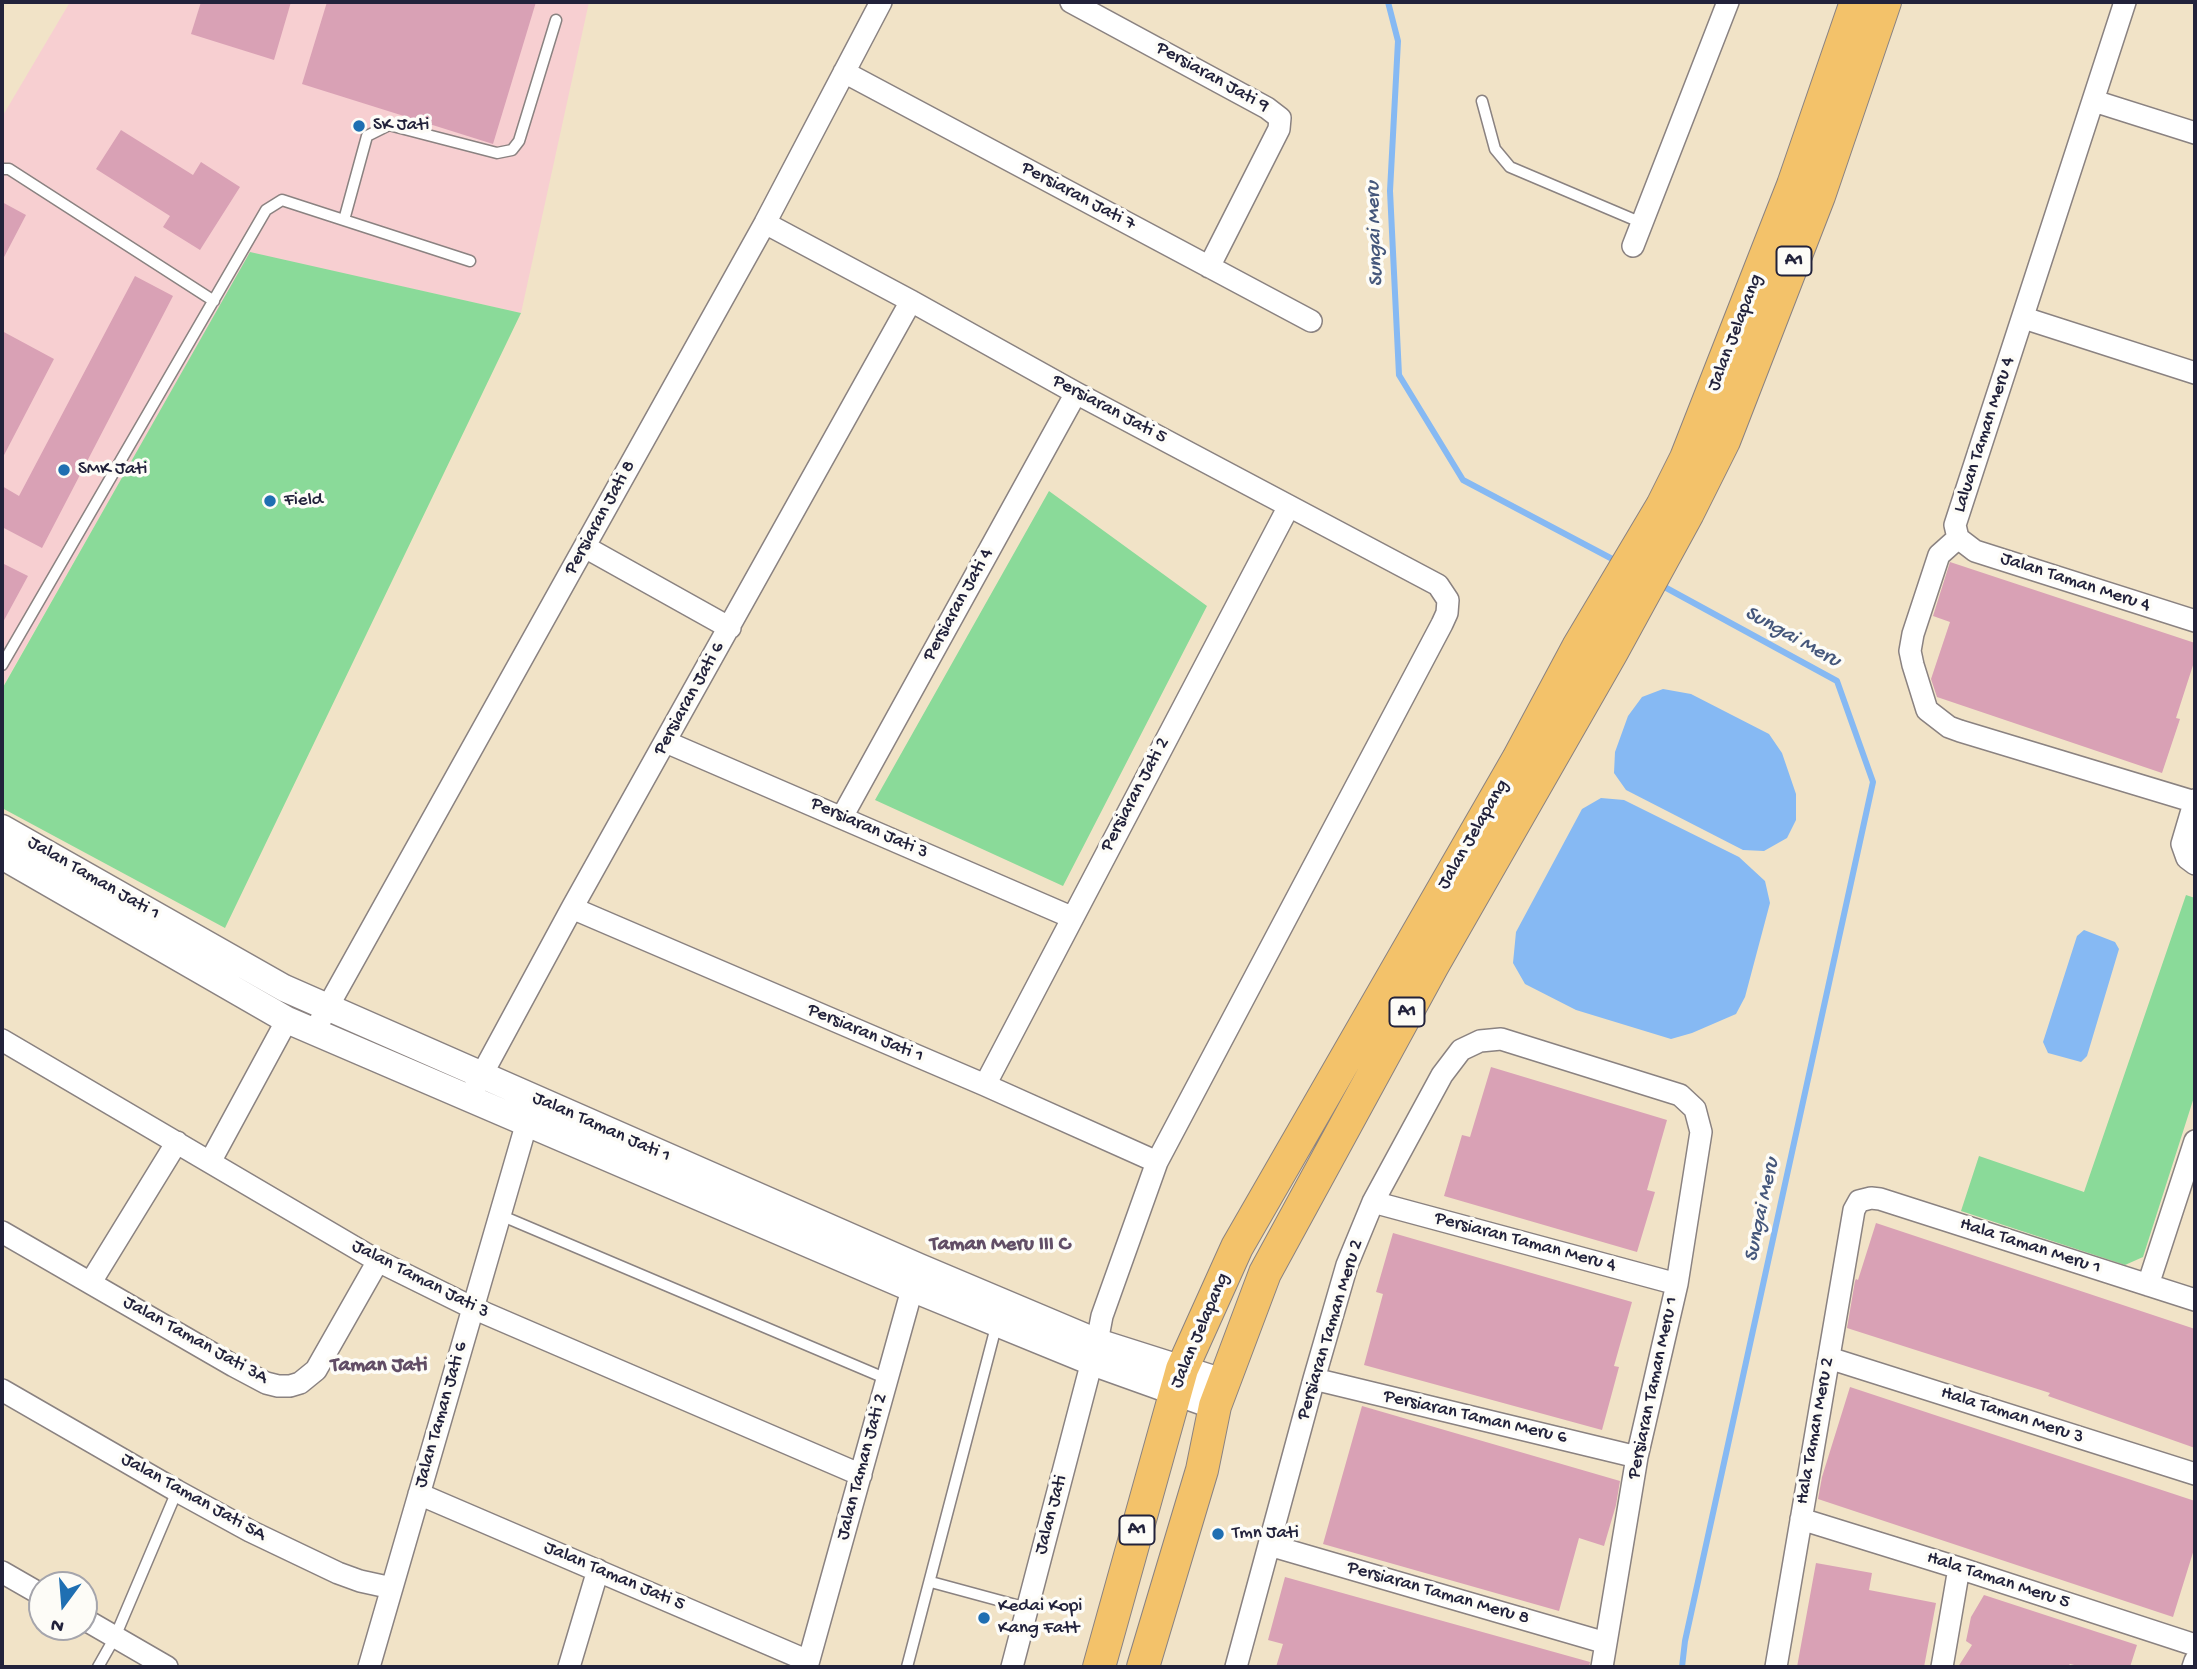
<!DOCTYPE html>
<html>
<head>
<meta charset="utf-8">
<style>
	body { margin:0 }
	#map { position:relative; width:2197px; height:1669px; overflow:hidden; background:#f1e3c7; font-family:"Gochi Hand",sans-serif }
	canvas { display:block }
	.frame { position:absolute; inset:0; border:4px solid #22223b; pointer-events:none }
	.north { position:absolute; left:28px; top:1571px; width:70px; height:70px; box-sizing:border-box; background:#fdfcf7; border:2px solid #a5a5ac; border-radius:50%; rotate:196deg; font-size:19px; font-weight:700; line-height:28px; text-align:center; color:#22223b }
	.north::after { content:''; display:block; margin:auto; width:24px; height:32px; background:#1f6fb2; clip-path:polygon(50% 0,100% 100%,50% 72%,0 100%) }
</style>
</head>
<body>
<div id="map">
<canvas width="2197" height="1669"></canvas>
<div class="frame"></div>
<div class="north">N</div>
</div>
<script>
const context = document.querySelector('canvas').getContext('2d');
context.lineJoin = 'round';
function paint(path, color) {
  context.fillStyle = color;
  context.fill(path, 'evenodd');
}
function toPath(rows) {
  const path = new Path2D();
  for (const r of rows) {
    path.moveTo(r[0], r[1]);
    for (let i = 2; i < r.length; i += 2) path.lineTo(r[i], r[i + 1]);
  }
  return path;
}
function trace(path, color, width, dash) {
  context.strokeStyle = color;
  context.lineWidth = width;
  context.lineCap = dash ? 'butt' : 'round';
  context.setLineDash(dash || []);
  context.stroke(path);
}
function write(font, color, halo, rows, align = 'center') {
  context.font = font + ' "Gochi Hand",sans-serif';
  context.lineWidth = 7;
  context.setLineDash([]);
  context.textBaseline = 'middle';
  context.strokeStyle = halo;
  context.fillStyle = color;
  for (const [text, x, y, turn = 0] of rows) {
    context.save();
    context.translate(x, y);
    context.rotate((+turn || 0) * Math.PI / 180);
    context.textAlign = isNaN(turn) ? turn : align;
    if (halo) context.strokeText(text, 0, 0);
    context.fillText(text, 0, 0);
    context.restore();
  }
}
const built = toPath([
	[70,2,589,2,521,313,250,253,2,688,2,117]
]);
const green = toPath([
	[250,252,521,313,225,928,2,808,2,689],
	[1049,491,1207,606,1063,886,875,800],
	[2186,895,2195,898,2195,1094,2143,1257,2125,1265,1961,1211,1979,1156,2084,1192]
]);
const water = toPath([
	[1663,689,1691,694,1769,734,1782,753,1796,794,1796,820,1787,838,1764,851,1743,850,1626,790,1614,773,1615,752,1628,716,1642,697],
	[1601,798,1624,800,1739,857,1765,881,1770,903,1745,997,1736,1014,1692,1033,1671,1039,1576,1010,1525,984,1513,963,1516,932,1582,809],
	[2084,930,2115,942,2119,949,2087,1056,2081,1062,2048,1053,2043,1042,2077,936]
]);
const stream = toPath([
	[1388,2,1398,41,1390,191,1399,375,1463,480,1618,562],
	[1659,584,1837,681,1873,782,1685,1641,1682,1667]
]);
const building = toPath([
	[201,2,291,2,274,60,191,34],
	[327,2,536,2,493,144,302,84],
	[121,130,193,175,201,162,240,187,200,250,163,227,170,216,96,169],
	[2,202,26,215,2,261],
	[135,276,173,296,42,548,2,527,2,486,19,496],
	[2,331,54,359,2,459],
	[1950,562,2195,643,2195,659,2176,718,2180,719,2162,773,1937,697,1931,679,1950,622,1933,616],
	[2,563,28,576,2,624],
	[1491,1067,1667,1120,1647,1190,1655,1192,1637,1252,1444,1196,1462,1135,1470,1137],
	[1876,1223,2195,1329,2195,1448,2048,1396,2050,1393,1847,1328,1855,1281,1856,1279,1858,1280],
	[1393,1233,1632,1302,1614,1366,1619,1367,1602,1430,1364,1365,1383,1294,1376,1292],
	[1850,1387,2195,1501,2195,1546,2173,1617,1818,1499,1822,1477],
	[1362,1406,1620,1481,1616,1505,1604,1546,1579,1538,1559,1611,1323,1544],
	[1816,1563,1872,1573,1869,1590,1936,1603,1924,1667,1797,1667],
	[1285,1577,1590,1662,1589,1667,1276,1667,1283,1644,1268,1640],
	[1984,1595,2137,1645,2130,1667,2083,1667,2070,1664,2067,1667,1958,1667,1972,1645,1966,1641,1971,1617]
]);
const service = toPath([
	[1482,101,1495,149,1510,167,1642,223],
	[2,169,9,169,214,301],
	[344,220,367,136,389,125,497,153,512,150,519,141,556,20],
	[2,665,266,210,282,200,470,261],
	[500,1215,887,1379],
	[931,1582,1027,1608],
	[98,1667,115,1637,177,1491],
	[907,1667,997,1323]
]);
const minor = toPath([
	[1071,2,1267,108,1280,118,1279,129,1209,267],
	[844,72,1311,321],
	[2094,101,2195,133],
	[765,223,911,301,1076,393,1438,585,1448,600,1447,613,1442,624,1157,1162,1102,1316,1097,1342,1012,1667],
	[1633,246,1728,2],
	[2024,318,2195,373],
	[1958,538,1955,525,2125,2],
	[1958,538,1939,555,1913,634,1910,651,1913,665,1927,710,1949,727,1960,731,2195,802],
	[1958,538,1975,551,2195,621],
	[585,547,730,628],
	[666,742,1071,917],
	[2195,800,2182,844,2187,858,2195,864],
	[842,817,1076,393],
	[572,908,985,1085,1157,1162],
	[321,1019,765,223,881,2],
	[2,1040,378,1261,473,1308,861,1475],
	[985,1085,1289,506],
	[474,1089,572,908,911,301],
	[210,1162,287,1020],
	[1373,1202,1677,1284],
	[2,1232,234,1366,266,1383,278,1386,290,1386,300,1383,316,1370,378,1261],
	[91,1282,177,1142],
	[2148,1285,2195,1141],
	[1829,1358,2195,1474],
	[1314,1379,1637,1457],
	[2,1390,177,1491,250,1531,338,1573,360,1581,392,1588],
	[419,1494,808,1661],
	[1801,1519,1959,1568,2195,1645],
	[1269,1545,1606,1643],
	[2,1572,42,1595],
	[84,1619,167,1667],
	[369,1667,527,1122],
	[569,1667,598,1570],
	[807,1667,916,1275],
	[1236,1667,1314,1379,1347,1265,1373,1202,1442,1075,1461,1050,1480,1041,1501,1039,1680,1095,1695,1109,1701,1132,1677,1284,1637,1457,1602,1667],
	[1776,1667,1854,1210,1859,1201,1871,1198,1880,1199,2195,1300],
	[1942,1667,1959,1568],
	[2193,1667,2195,1661]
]);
const tertiary = toPath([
	[2,828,284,988,919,1267,1097,1342,1223,1382],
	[2,856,287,1020,911,1288,1092,1362,1215,1406]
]);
const primary = toPath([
	[1099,1667,1182,1369,1237,1247,1518,759,1578,647,1662,506,1686,458,1793,185,1856,2],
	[1143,1667,1202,1470,1215,1406,1265,1273,1433,965,1612,652,1688,513,1724,441,1819,196,1885,2]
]);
const markers = [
	[359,126,7,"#1f6fb2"],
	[64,470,7,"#1f6fb2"],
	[270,501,7,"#1f6fb2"],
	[1218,1534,7,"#1f6fb2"],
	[984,1618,7,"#1f6fb2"]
];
const shields = [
	[1794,261,35],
	[1407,1012,35],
	[1137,1530,35]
];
const shieldNames = [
	["A1",1794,261],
	["A1",1407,1012],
	["A1",1137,1530]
];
const streetNames = [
	["Persiaran Jati 9",1212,78,29],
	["Persiaran Jati 7",1078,197,28],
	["Jalan Jelapang",1736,333,-69],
	["Persiaran Jati 5",1109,410,28],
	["Laluan Taman Meru 4",1985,435,-72],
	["Persiaran Jati 8",601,518,-61],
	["Jalan Taman Meru 4",2075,583,18],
	["Persiaran Jati 4",959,605,-61],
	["Persiaran Jati 6",690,699,-61],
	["Persiaran Jati 2",1136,795,-62],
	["Persiaran Jati 3",869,829,24],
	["Jalan Jelapang",1474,835,-60],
	["Jalan Taman Jati 1",93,879,30],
	["Persiaran Jati 1",865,1034,23],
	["Jalan Taman Jati 1",601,1128,24],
	["Persiaran Taman Meru 4",1525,1243,15],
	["Hala Taman Meru 1",2030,1247,18],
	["Jalan Taman Jati 3",420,1280,27],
	["Persiaran Taman Meru 2",1331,1330,-73],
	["Jalan Jelapang",1201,1331,-67],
	["Jalan Taman Jati 3A",195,1341,29],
	["Persiaran Taman Meru 1",1654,1388,-78],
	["Jalan Taman Jati 6",442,1415,-74],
	["Hala Taman Meru 3",2012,1416,18],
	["Persiaran Taman Meru 6",1475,1418,13],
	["Hala Taman Meru 2",1816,1431,-80],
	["Jalan Taman Jati 2",863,1467,-75],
	["Jalan Taman Jati 5A",193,1498,29],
	["Jalan Jati",1052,1515,-75],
	["Jalan Taman Jati 5",614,1577,23],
	["Hala Taman Meru 5",1998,1581,18],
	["Persiaran Taman Meru 8",1438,1594,16]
];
const poiNames = [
	["SK Jati",373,126],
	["SMK Jati",78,470],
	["Field",284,501],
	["Tmn Jati",1232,1534],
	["Kedai Kopi",998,1607],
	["Kang Fatt",998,1629]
];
const waterNames = [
	["Sungai Meru",1376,234,-92],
	["Sungai Meru",1792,638,29],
	["Sungai Meru",1763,1210,-78]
];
const neighbourhoodNames = [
	["Taman Meru III C",1000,1246],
	["Taman Jati",379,1367]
];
paint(built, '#f7cfd1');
paint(green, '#8ada99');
paint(water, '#86b9f3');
trace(stream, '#86b9f3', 6);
paint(building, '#d9a1b5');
trace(service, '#8a8281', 13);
trace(minor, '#8a8281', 24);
trace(tertiary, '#8a8281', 29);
trace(primary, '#8a8281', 34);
trace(service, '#fff', 10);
trace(minor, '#fff', 21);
trace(tertiary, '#fff', 26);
trace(primary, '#f3c26a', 32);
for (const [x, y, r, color] of markers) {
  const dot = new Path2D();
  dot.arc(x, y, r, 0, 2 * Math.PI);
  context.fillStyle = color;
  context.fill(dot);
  trace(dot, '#fdfcf7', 2.5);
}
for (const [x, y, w] of shields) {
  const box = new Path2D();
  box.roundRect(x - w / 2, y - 14.5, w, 29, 5);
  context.fillStyle = '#fdfcf7';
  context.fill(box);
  trace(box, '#22223b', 2);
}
write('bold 18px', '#22223b', null, shieldNames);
write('19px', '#22223b', '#fdfcf7', streetNames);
write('19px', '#22223b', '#fdfcf7', poiNames, 'left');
write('italic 21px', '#45577b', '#fdfcf7', waterNames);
write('bold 21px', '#624e66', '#fdfcf7', neighbourhoodNames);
</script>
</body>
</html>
